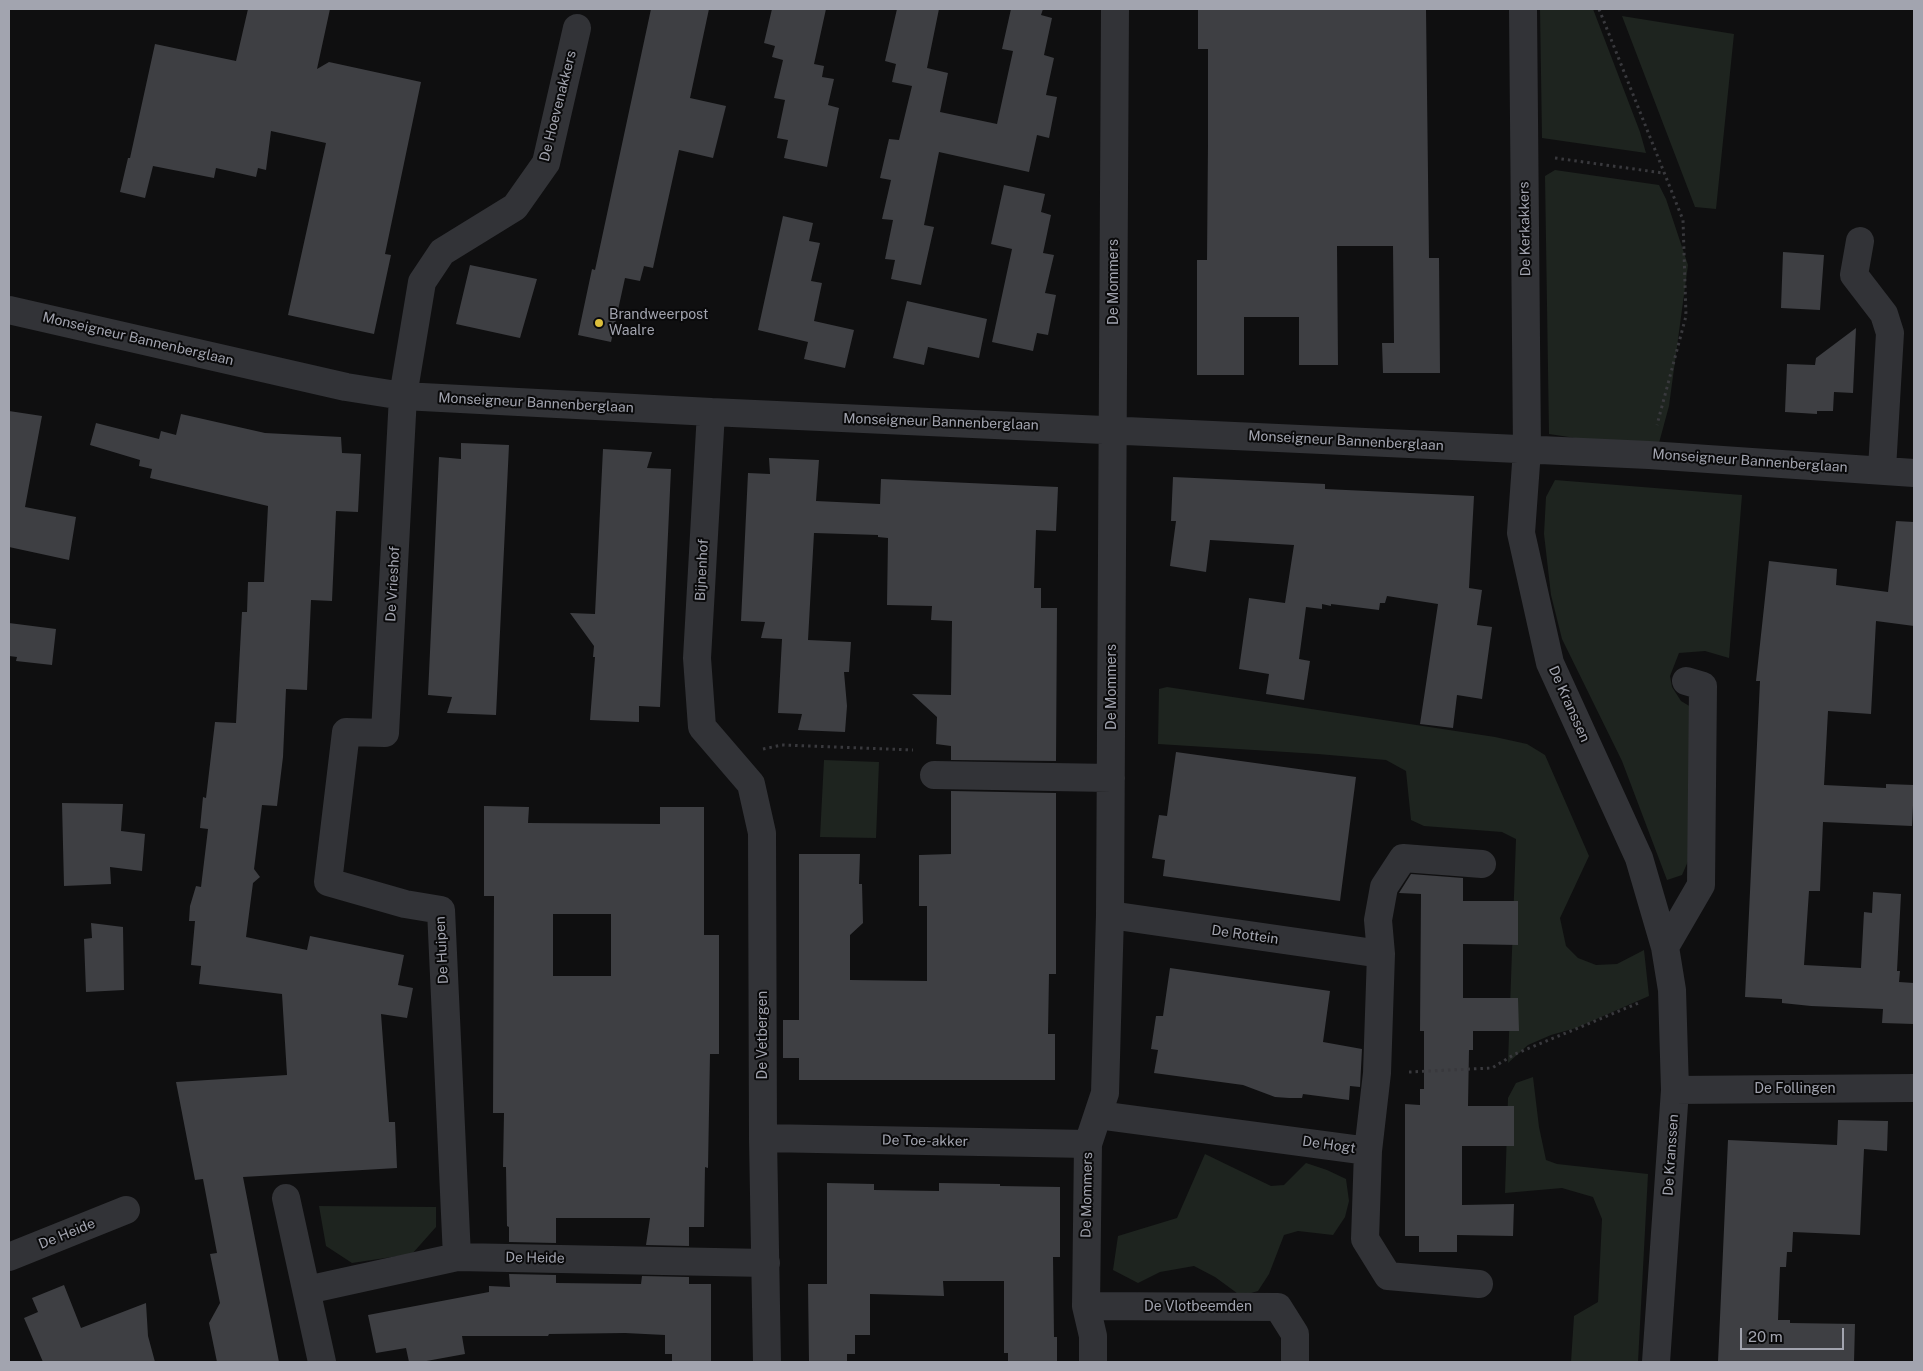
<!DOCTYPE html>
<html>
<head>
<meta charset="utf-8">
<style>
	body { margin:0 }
	#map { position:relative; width:1923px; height:1371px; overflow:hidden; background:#0f0f10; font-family:"Public Sans",sans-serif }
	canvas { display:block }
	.frame { position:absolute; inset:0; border:10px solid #a2a4af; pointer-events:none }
	.scale { position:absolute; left:1740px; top:1328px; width:104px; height:22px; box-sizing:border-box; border:2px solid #a2a4af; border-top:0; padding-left:6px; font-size:15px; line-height:18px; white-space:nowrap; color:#a2a4af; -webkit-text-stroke:4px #0a0a0b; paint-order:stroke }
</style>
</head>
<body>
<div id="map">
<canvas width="1923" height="1371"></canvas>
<div class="frame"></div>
<div class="scale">20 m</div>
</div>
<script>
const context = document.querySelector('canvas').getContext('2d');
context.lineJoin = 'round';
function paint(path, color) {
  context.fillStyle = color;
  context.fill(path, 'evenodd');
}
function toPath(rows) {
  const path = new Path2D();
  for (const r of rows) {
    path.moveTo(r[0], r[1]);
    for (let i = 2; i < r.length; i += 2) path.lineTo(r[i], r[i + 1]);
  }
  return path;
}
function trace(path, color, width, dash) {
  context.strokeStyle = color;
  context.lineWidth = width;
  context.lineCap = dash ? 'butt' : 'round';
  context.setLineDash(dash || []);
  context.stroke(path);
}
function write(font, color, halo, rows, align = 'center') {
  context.font = font + ' "Public Sans",sans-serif';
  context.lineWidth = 4;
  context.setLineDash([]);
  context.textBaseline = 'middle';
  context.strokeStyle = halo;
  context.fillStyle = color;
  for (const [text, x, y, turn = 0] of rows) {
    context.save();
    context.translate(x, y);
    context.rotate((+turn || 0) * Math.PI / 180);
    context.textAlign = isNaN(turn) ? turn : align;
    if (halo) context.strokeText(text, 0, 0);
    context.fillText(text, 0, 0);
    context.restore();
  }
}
const green = toPath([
	[1540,9,1593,9,1640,132,1646,153,1542,138],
	[1622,16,1734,34,1716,209,1695,207],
	[1555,170,1659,185,1666,199,1688,265,1669,406,1659,443,1595,441,1549,434,1545,176],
	[1555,480,1742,495,1729,658,1705,651,1679,653,1670,676,1672,687,1681,701,1691,707,1689,859,1682,875,1667,880,1622,761,1562,639,1551,595,1544,534,1546,497],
	[1167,687,1495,737,1527,744,1545,755,1589,856,1560,918,1566,946,1578,958,1596,965,1617,964,1644,950,1649,996,1576,1028,1551,1035,1528,1045,1508,1063,1516,839,1502,832,1424,826,1411,820,1406,771,1386,760,1318,754,1158,744,1159,689],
	[824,760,879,762,876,838,820,837],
	[1533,1077,1539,1127,1546,1160,1557,1164,1648,1174,1638,1362,1571,1362,1574,1316,1598,1302,1602,1219,1593,1197,1562,1188,1505,1193,1508,1098,1516,1083],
	[1205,1154,1271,1186,1284,1185,1306,1163,1327,1170,1346,1179,1349,1201,1345,1217,1333,1235,1298,1231,1284,1235,1269,1274,1258,1291,1241,1296,1215,1277,1194,1266,1160,1272,1138,1283,1113,1270,1118,1236,1177,1218],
	[319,1206,436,1207,436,1227,412,1254,352,1263,326,1246]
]);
const building = toPath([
	[248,9,330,9,317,69,329,62,421,82,385,254,391,255,374,334,288,315,326,143,271,131,266,170,258,168,256,177,216,168,214,178,153,166,145,198,120,192,128,158,130,158,155,44,236,61],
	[651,9,709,9,690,98,726,106,713,158,679,150,653,268,644,266,640,281,625,278,611,342,578,335,592,269,595,270],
	[772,9,826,9,814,64,824,66,822,77,834,79,828,105,839,108,827,167,784,158,788,140,777,138,785,100,774,98,783,60,772,57,775,46,764,43],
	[897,9,939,9,927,68,948,73,940,112,997,124,1013,51,1002,49,1011,9,1043,9,1041,15,1052,18,1044,55,1054,58,1046,95,1057,97,1049,138,1037,135,1029,172,939,152,924,225,934,227,921,285,891,279,895,260,885,259,893,220,882,219,891,180,880,178,889,139,899,140,912,86,892,82,896,64,885,61],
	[1198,9,1426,9,1429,258,1439,258,1440,373,1383,373,1382,343,1394,343,1393,246,1337,246,1338,365,1299,365,1299,317,1244,317,1244,375,1197,375,1197,260,1207,260,1208,145,1208,49,1198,49],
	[1004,185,1045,194,1041,212,1051,215,1043,253,1054,255,1045,293,1056,295,1048,335,1037,333,1033,351,992,342,1012,249,991,244],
	[783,216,813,223,809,241,820,243,811,281,822,283,814,321,854,330,845,368,804,359,808,342,758,330],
	[1783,252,1824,255,1820,310,1781,308],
	[470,265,537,279,520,338,456,324],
	[907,301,987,319,979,358,928,347,924,365,893,358],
	[1856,328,1853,393,1834,392,1833,411,1817,411,1817,414,1785,412,1787,364,1815,365,1816,358],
	[9,411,42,416,25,507,76,517,69,560,9,547],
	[181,414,265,433,341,437,342,453,361,454,358,512,336,511,332,601,311,600,307,690,286,689,283,757,277,806,262,805,254,869,260,877,253,883,246,937,307,950,310,936,404,955,398,985,413,988,407,1018,381,1014,389,1122,395,1122,397,1168,243,1177,279,1362,217,1362,209,1323,220,1303,210,1254,217,1253,203,1179,195,1180,176,1082,287,1075,282,994,199,984,201,966,191,965,195,921,189,921,190,906,196,886,201,887,208,829,200,828,203,797,206,798,215,722,236,723,242,612,247,612,248,582,264,582,268,506,150,478,152,469,139,466,140,460,90,445,96,423,159,439,161,431,176,435],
	[461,443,509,445,496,715,447,713,452,697,428,695,439,457,461,459],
	[603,449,652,452,647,468,671,469,660,707,639,706,639,722,590,720,595,657,593,657,594,646,570,613,595,614],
	[769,458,819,460,816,501,880,504,881,479,1058,487,1056,531,1036,530,1034,588,1041,588,1041,608,1057,608,1056,761,951,760,951,746,936,744,937,717,912,694,951,695,952,621,931,620,932,606,887,605,888,538,878,537,878,535,814,533,808,640,851,642,849,672,844,672,847,706,845,732,798,730,802,714,778,713,782,639,761,638,765,622,741,621,748,473,770,474],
	[1173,477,1325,484,1325,489,1474,496,1469,588,1482,590,1477,625,1492,627,1482,699,1457,695,1453,728,1420,724,1438,604,1387,596,1385,603,1380,603,1379,610,1331,604,1331,606,1322,604,1322,609,1306,607,1299,659,1310,661,1304,700,1266,694,1269,674,1239,669,1249,598,1285,603,1294,545,1210,540,1206,572,1170,566,1176,521,1171,521],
	[1896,521,1914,522,1914,626,1876,621,1871,714,1828,711,1824,785,1886,788,1886,784,1914,785,1912,826,1823,822,1820,891,1809,891,1804,965,1861,968,1864,912,1872,913,1873,892,1901,894,1897,971,1900,971,1899,982,1914,983,1914,1024,1882,1023,1883,1009,1811,1006,1782,1003,1782,999,1745,997,1760,681,1756,681,1769,561,1837,569,1836,585,1888,592],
	[9,623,56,629,52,665,16,661,17,657,9,656],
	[1176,752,1356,777,1340,901,1163,876,1165,860,1152,858,1159,815,1167,816],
	[951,791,1056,793,1056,974,1049,974,1048,1034,1055,1034,1055,1080,799,1080,799,1058,783,1058,783,1020,799,1020,799,854,860,854,859,884,862,884,863,923,850,935,850,980,927,981,927,906,919,906,919,855,951,854],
	[62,803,123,804,121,831,145,834,142,871,110,867,111,884,64,886],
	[484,806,529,807,528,823,660,824,660,807,704,807,704,935,719,935,719,1054,710,1054,708,1168,705,1167,704,1227,689,1227,689,1246,646,1245,650,1218,556,1218,556,1243,509,1242,509,1227,507,1226,506,1167,503,1167,504,1113,493,1113,494,896,484,896],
	[553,914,611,914,611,976,553,976],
	[1411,874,1463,878,1463,901,1518,901,1518,945,1463,944,1463,998,1518,998,1519,1031,1473,1031,1473,1050,1469,1050,1468,1106,1514,1106,1514,1146,1462,1146,1462,1205,1514,1204,1513,1236,1457,1235,1457,1252,1419,1252,1419,1236,1405,1236,1405,1104,1420,1105,1420,1089,1424,1089,1424,1031,1420,1031,1421,894,1399,893],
	[91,923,123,927,124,990,86,992,84,939,92,938],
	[1170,968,1330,991,1323,1042,1362,1049,1360,1087,1350,1086,1349,1100,1303,1094,1302,1098,1289,1098,1275,1097,1243,1085,1154,1073,1158,1050,1151,1049,1156,1016,1163,1016],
	[1838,1120,1888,1121,1887,1151,1864,1149,1860,1235,1793,1232,1792,1252,1787,1252,1786,1267,1780,1267,1778,1320,1790,1320,1790,1323,1855,1324,1854,1362,1785,1361,1785,1362,1718,1362,1728,1140,1837,1145],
	[827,1183,874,1184,874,1190,939,1191,939,1183,1000,1184,1000,1186,1060,1187,1060,1257,1053,1257,1054,1337,1057,1337,1057,1362,1008,1362,1008,1353,1004,1353,1004,1281,943,1281,944,1296,870,1294,870,1335,855,1335,855,1354,847,1354,847,1362,809,1362,808,1284,827,1284],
	[509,1274,556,1275,556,1283,641,1284,642,1276,689,1277,689,1284,711,1284,711,1362,672,1362,672,1354,665,1354,665,1335,625,1333,549,1334,548,1336,462,1336,465,1354,421,1362,409,1362,406,1348,376,1353,368,1315,489,1292,489,1286,510,1287],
	[64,1285,81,1328,146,1303,148,1336,155,1362,43,1362,24,1318,38,1312,32,1298]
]);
const path = toPath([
	[1599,9,1683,220,1686,316,1657,425],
	[1555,158,1663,173],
	[763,749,782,745,913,750],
	[1409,1072,1492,1068,1515,1054,1641,1002]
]);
const minor = toPath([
	[1523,9,1527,450,1521,533,1550,663,1639,858,1665,947,1672,990,1675,1090,1656,1362],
	[1860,241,1854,275,1884,314,1890,333,1882,469],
	[9,310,346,387,403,396,711,412,1649,455,1914,473],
	[711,412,697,658,702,727,751,784,762,833,763,1138,767,1362],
	[934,775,1111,778],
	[1110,915,1381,954],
	[1665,947,1701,885,1703,686,1686,681],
	[1675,1090,1914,1088],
	[1098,1115,1368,1151,1365,1239,1388,1276,1479,1284],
	[763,1138,1088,1144],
	[1368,1151,1377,1073,1381,954,1378,920,1384,887,1403,858,1482,864],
	[286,1198,322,1362],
	[9,1257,126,1210],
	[457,1257,441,910,405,904,328,882,346,732,385,733,403,396,422,282,442,252,515,207,546,163,577,28],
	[307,1290,457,1257,766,1263],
	[1086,1306,1278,1307,1295,1334,1295,1362],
	[1093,1362,1093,1336,1086,1306,1088,1144,1105,1093,1110,915,1115,9]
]);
const markers = [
	[599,323,5,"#dcbf3c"]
];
const streetNames = [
	["De Hoevenakkers",558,106,-76],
	["De Kerkakkers",1525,229,-91],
	["De Mommers",1114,282,-90],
	["Monseigneur Bannenberglaan",138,339,13],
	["Monseigneur Bannenberglaan",536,403,3],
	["Monseigneur Bannenberglaan",941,422,2],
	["Monseigneur Bannenberglaan",1346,441,3],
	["Monseigneur Bannenberglaan",1750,461,4],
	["Bijnenhof",702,570,-87],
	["De Vrieshof",393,584,-87],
	["De Mommers",1112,687,-90],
	["De Kranssen",1569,704,66],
	["De Rottein",1245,935,8],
	["De Huipen",442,950,-93],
	["De Vetbergen",763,1035,-90],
	["De Follingen",1795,1089],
	["De Toe-akker",925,1141,1],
	["De Hogt",1329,1145,8],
	["De Kranssen",1671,1155,-86],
	["De Mommers",1087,1195,-89],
	["De Heide",67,1234,-22],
	["De Heide",535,1258,1],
	["De Vlotbeemden",1198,1307]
];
const poiNames = [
	["Brandweerpost",609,315],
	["Waalre",609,331]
];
paint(green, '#1e241f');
paint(building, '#3e3f43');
trace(path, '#39393d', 3, [2.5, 4]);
trace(minor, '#323337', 28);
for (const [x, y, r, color] of markers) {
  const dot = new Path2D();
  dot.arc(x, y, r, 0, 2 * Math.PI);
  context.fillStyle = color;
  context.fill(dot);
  trace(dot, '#0a0a0b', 2);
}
write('14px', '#a2a4af', '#0a0a0b', streetNames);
write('14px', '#a2a4af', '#0a0a0b', poiNames, 'left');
</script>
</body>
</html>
